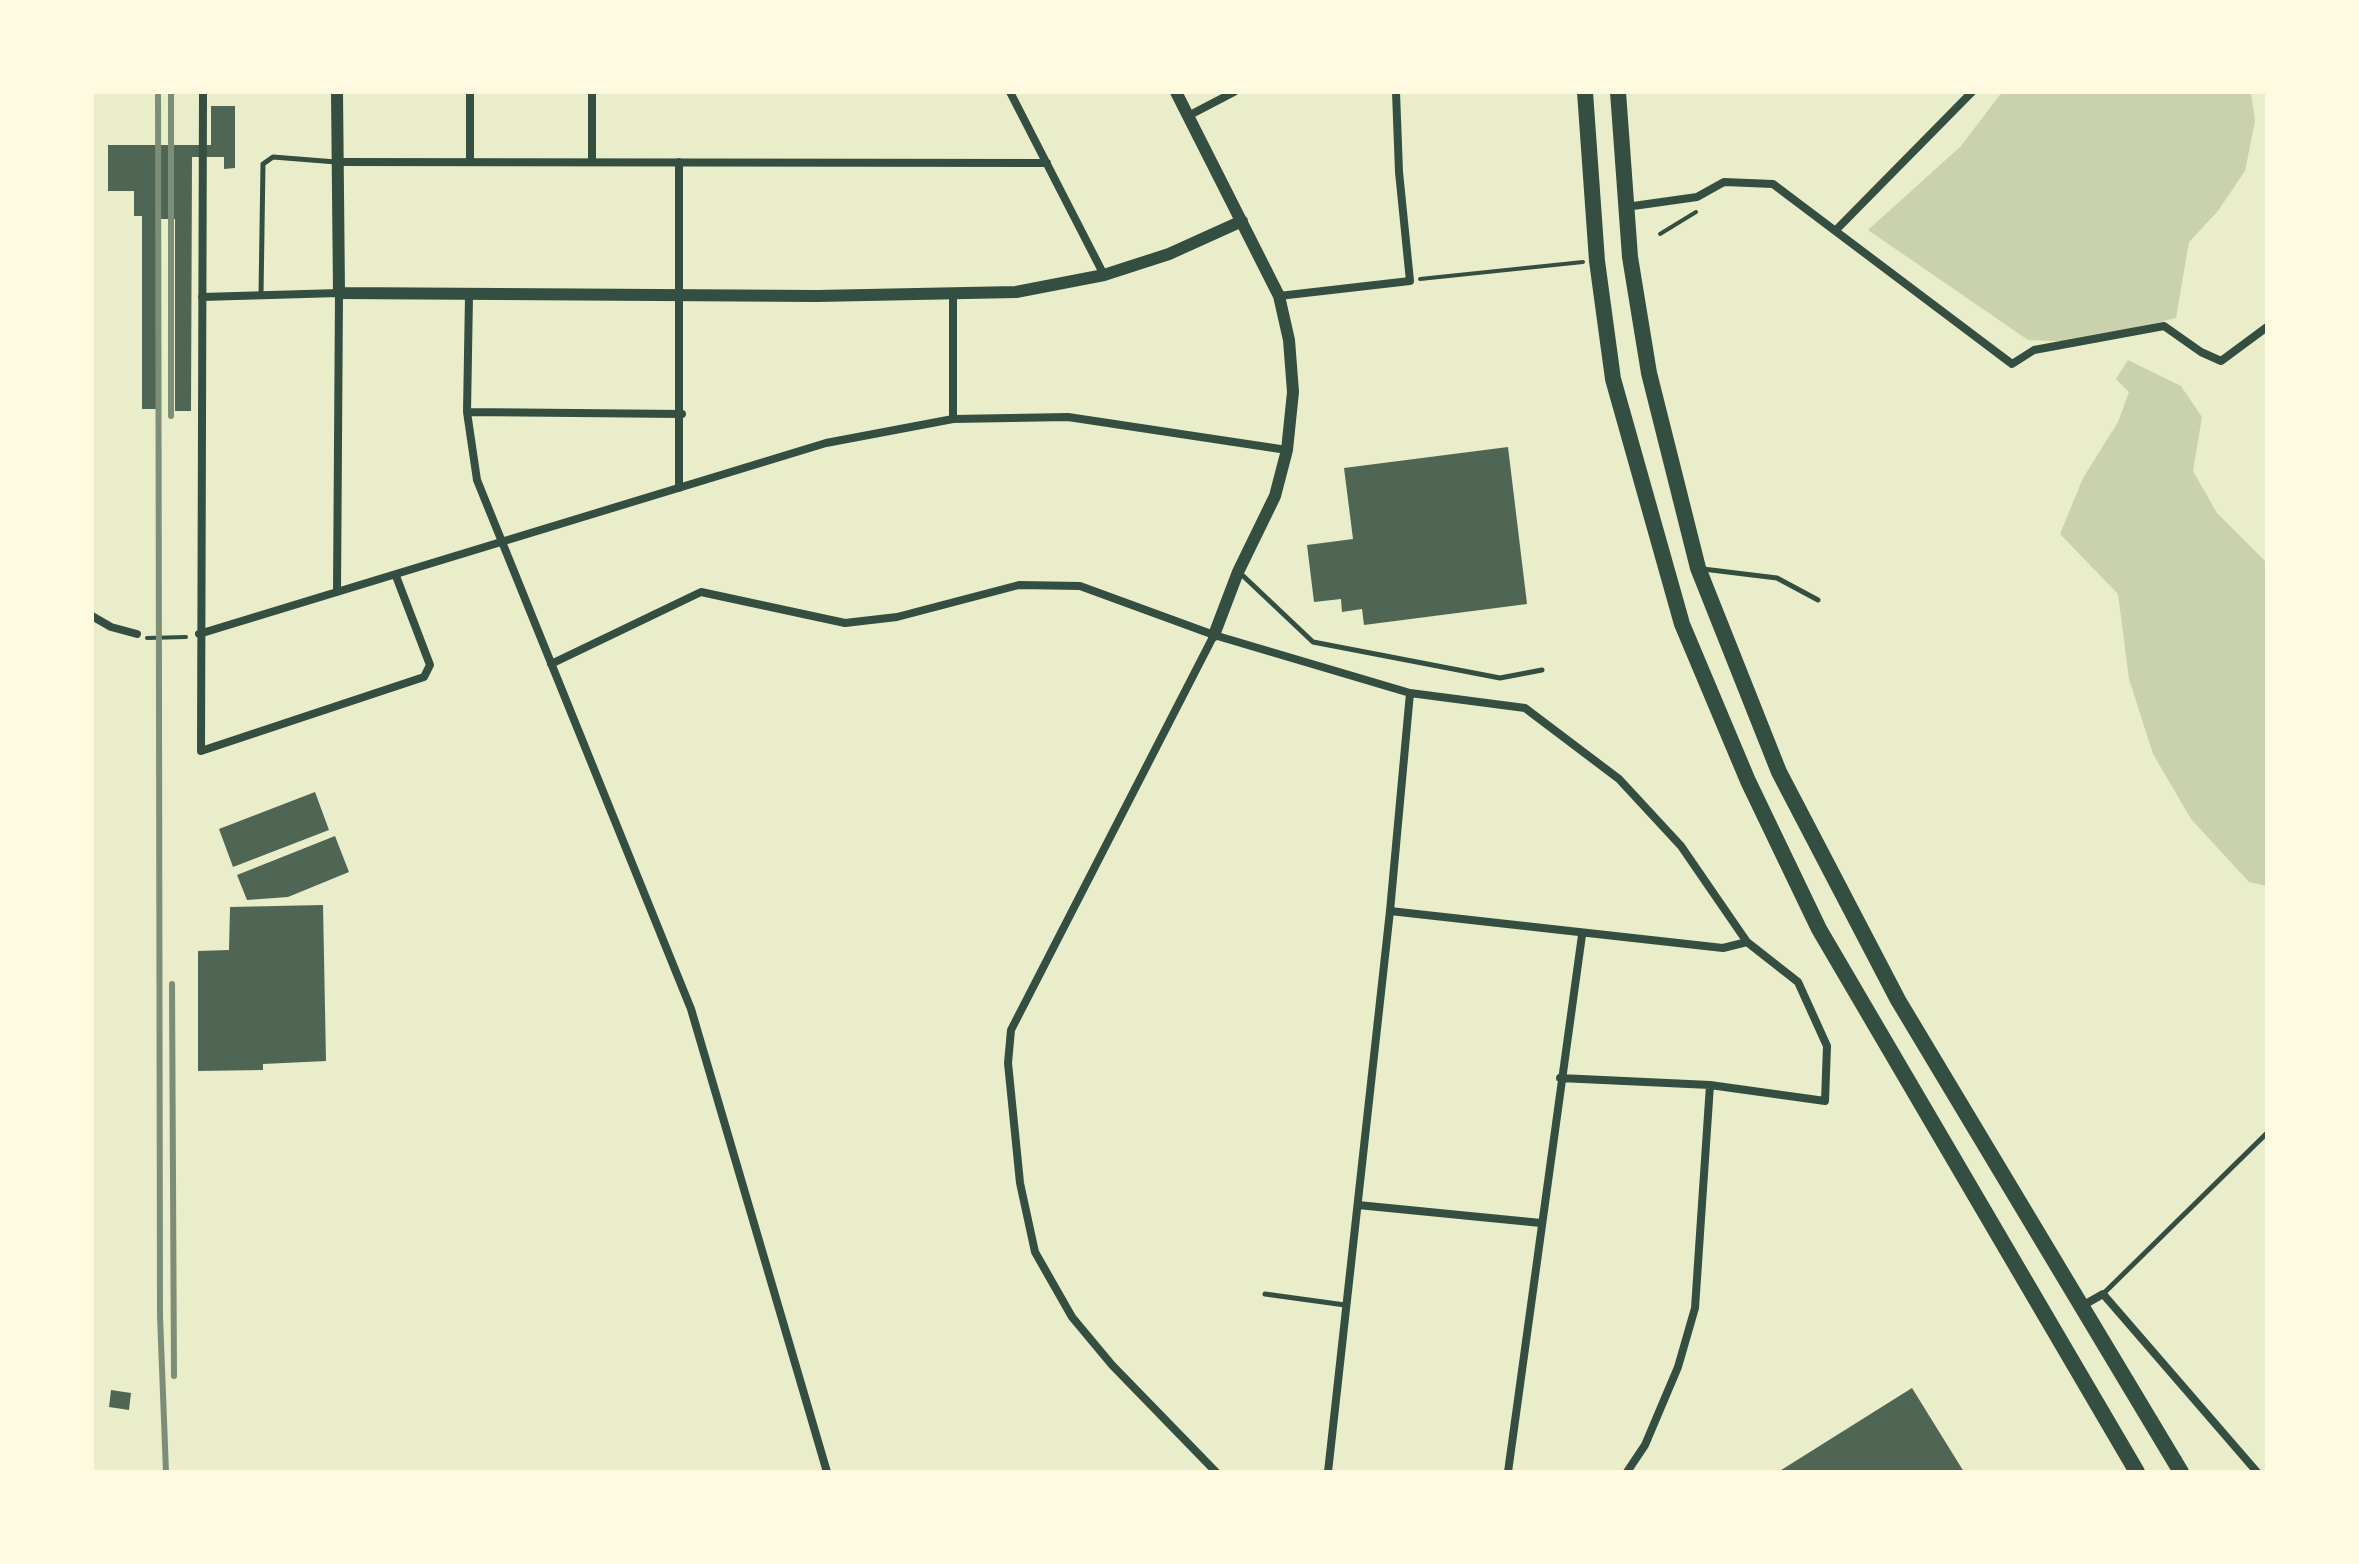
<!DOCTYPE html>
<html>
<head>
<meta charset="utf-8">
<style>
	body { margin:0 }
	#map { position:relative; width:2359px; height:1564px; overflow:hidden; background:#e9edc9; font-family:Barlow,sans-serif }
	canvas { display:block }
	.frame { position:absolute; inset:0; border:94px solid #fefae0; pointer-events:none }
</style>
</head>
<body>
<div id="map">
<canvas width="2359" height="1564"></canvas>
<div class="frame"></div>
</div>
<script>
const ctx = document.querySelector('canvas').getContext('2d');
ctx.lineJoin = 'round';
function paint(path, color) {
  ctx.fillStyle = color;
  ctx.fill(path, 'evenodd');
}
function toPath(rows) {
  const path = new Path2D();
  for (const r of rows) {
    path.moveTo(r[0], r[1]);
    for (let i = 2; i < r.length; i += 2) path.lineTo(r[i], r[i + 1]);
  }
  return path;
}
function strokePath(path, color, width, dash) {
  ctx.strokeStyle = color;
  ctx.lineWidth = width;
  ctx.lineCap = dash ? 'butt' : 'round';
  ctx.setLineDash(dash || []);
  ctx.stroke(path);
}
const green = toPath([
	[2002,92,2251,92,2255,121,2245,171,2217,212,2189,242,2176,318,2077,342,2028,340,1868,230,1961,146],
	[2128,360,2181,386,2202,417,2193,471,2217,513,2267,563,2267,886,2249,882,2191,819,2153,754,2129,679,2118,594,2060,534,2083,478,2118,422,2129,392,2116,379]
]);
const building = toPath([
	[211,106,235,106,235,168,224,169,224,157,192,157,191,411,175,411,175,219,156,219,156,409,142,409,142,216,134,216,134,191,108,191,108,145,211,145],
	[1508,447,1527,604,1364,625,1362,609,1342,612,1341,599,1314,602,1307,545,1353,539,1344,468],
	[315,792,329,830,233,867,219,829],
	[335,836,349,872,288,897,247,900,237,875],
	[323,905,326,1061,263,1064,263,1070,198,1071,198,951,229,950,230,907],
	[1912,1388,1964,1472,1778,1472],
	[111,1390,131,1393,129,1410,109,1407]
]);
const path = toPath([
	[1660,234,1696,212],
	[1420,279,1583,262],
	[147,638,186,637]
]);
const service = toPath([
	[261,295,263,164,273,157,336,162],
	[1703,569,1777,578,1818,600],
	[1239,572,1313,642,1500,678,1542,670],
	[1265,1294,1345,1305],
	[2103,1294,2267,1133]
]);
const minor = toPath([
	[203,92,201,751,424,677,430,665,396,576],
	[592,92,592,162],
	[1010,92,1104,275],
	[1188,116,1234,92],
	[470,161,470,92],
	[336,162,1047,163],
	[679,162,679,488],
	[1626,207,1697,197,1724,182,1773,184,2012,364,2034,350,2164,326,2201,352,2221,361,2267,327],
	[1837,229,1972,92],
	[953,295,953,419],
	[469,296,467,412,477,480,691,1009,827,1472],
	[1279,296,1410,281,1399,172,1396,92],
	[202,297,339,293,337,592],
	[467,412,682,414],
	[92,616,111,627,137,634],
	[199,634,826,443,953,419,1068,417,1287,450],
	[1214,635,1011,1030,1008,1063,1020,1183,1035,1252,1072,1317,1112,1365,1216,1472],
	[551,664,701,592,845,623,897,617,1019,585,1080,586,1214,635,1410,693,1525,708,1619,779,1681,846,1747,942,1723,948,1390,911],
	[1560,1078,1710,1085,1695,1308,1678,1367,1645,1445,1627,1472],
	[1710,1085,1825,1101,1827,1046,1798,982,1747,942],
	[1358,1205,1541,1223],
	[2082,1306,2103,1294,2257,1472],
	[1328,1472,1390,911,1410,693],
	[1508,1472,1582,935]
]);
const tertiary = toPath([
	[337,92,339,293,817,296,1016,292,1104,275,1169,254,1242,221],
	[1176,92,1279,296,1289,340,1293,392,1287,450,1275,496,1238,572,1214,635]
]);
const trunk = toPath([
	[1585,92,1597,261,1613,379,1682,624,1748,781,1819,929,2137,1472],
	[1618,92,1630,257,1649,373,1698,568,1779,772,1898,1000,2181,1472]
]);
const rail = toPath([
	[158,92,160,1316,166,1472],
	[171,92,171,416],
	[172,984,174,1376]
]);
paint(green, '#cad2ad');
paint(building, '#4f6655');
strokePath(path, '#344e41', 4);
strokePath(service, '#344e41', 5);
strokePath(minor, '#344e41', 8);
strokePath(tertiary, '#344e41', 12);
strokePath(trunk, '#344e41', 16);
strokePath(rail, '#7c8e77', 6);
</script>
</body>
</html>
